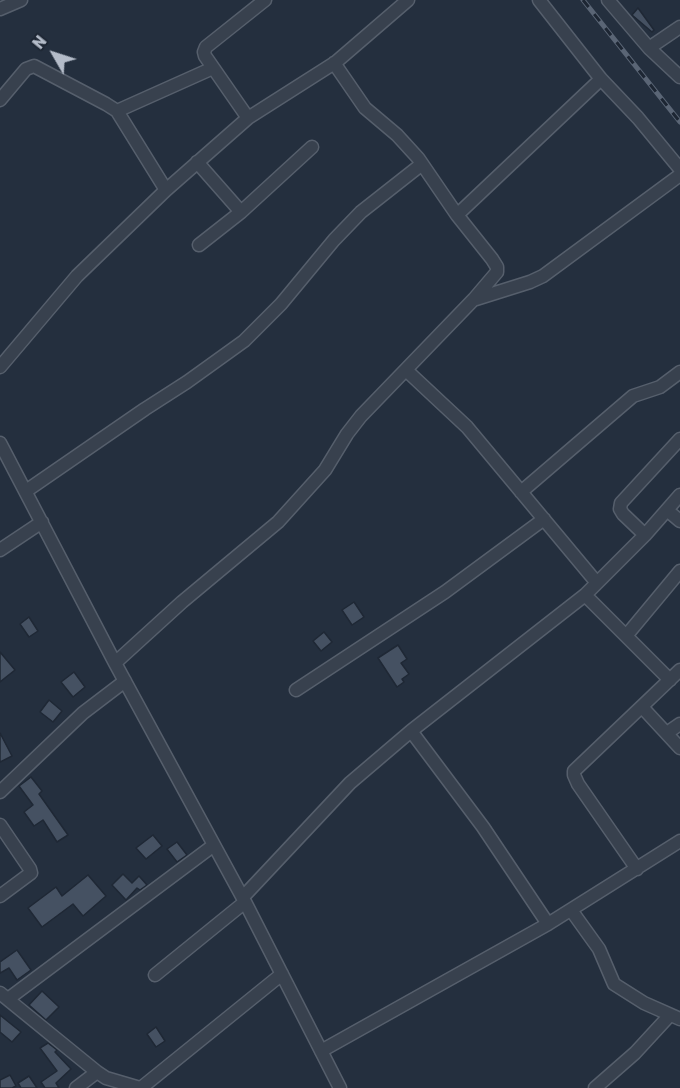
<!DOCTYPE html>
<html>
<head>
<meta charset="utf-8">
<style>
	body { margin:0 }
	#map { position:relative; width:680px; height:1088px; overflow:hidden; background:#242f3e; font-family:Rubik,sans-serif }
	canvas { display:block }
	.north { position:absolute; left:24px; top:24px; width:60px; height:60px; -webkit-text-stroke:4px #1d2633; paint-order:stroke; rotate:309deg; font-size:16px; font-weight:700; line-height:24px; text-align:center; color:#b4bcc9 }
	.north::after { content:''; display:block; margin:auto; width:21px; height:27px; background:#b4bcc9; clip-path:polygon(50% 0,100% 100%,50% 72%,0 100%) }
</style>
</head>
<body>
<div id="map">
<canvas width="680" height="1088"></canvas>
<div class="north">N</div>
</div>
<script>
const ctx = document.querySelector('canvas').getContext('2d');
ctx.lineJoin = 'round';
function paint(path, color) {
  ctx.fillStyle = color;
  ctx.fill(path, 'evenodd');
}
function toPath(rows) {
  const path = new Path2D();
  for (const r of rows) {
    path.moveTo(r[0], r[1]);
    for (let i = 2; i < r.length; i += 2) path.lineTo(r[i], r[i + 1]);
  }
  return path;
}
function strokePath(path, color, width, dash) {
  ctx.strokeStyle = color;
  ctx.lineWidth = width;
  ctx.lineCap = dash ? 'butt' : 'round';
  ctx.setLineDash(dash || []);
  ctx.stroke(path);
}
const building = toPath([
	[638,8,654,30,652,32,632,15,638,8],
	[354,602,364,617,352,625,342,610,354,602],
	[29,617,38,631,29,637,20,624,29,617],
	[324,632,332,642,321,651,313,641,324,632],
	[398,645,407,659,401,663,409,674,402,679,404,682,397,687,378,658,398,645],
	[0,652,15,670,0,682,0,652],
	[74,672,85,687,73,697,61,682,74,672],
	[49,700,62,711,53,722,40,712,49,700],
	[0,733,12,756,0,762,0,733],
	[31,777,42,791,39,794,68,835,57,842,43,820,34,826,24,812,33,805,19,786,31,777],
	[153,835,162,846,146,859,136,848,153,835],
	[177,842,187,855,177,862,167,849,177,842],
	[123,874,132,883,139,876,147,885,140,890,137,888,126,900,112,885,123,874],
	[88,875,106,896,83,916,73,904,42,927,28,908,56,887,62,896,88,875],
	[17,950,31,970,17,980,9,968,0,973,0,962,17,950],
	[42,991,59,1007,46,1020,29,1005,42,991],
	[0,1015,21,1032,12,1042,0,1032,0,1015],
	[156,1027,165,1041,156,1047,147,1034,156,1027],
	[48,1043,57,1050,55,1052,71,1069,56,1083,59,1088,45,1088,41,1082,57,1071,40,1048,48,1043],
	[10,1075,16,1086,12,1088,0,1088,0,1080,10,1075],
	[29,1076,37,1088,21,1088,18,1083,29,1076]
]);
const minor = toPath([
	[539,0,601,79,638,118,680,169],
	[608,0,649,48,680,77],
	[0,9,21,0],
	[649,48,680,27],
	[0,100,26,69,34,66,106,104,117,111,166,190],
	[117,111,213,68],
	[248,118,205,56,204,52,206,47,265,0],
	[197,162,241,212],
	[457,215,601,79],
	[199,245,241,212,312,147],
	[476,299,530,282,543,276,680,175],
	[0,367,77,276,166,190,248,118,336,62,408,0],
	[406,370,467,427,597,583],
	[0,443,115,663,245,902,340,1088],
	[26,491,145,409,187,382,244,341,281,304,334,240,361,212,422,164],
	[521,492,633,396,660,387,680,372],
	[667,510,680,521],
	[645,535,623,514,620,509,621,503,680,439],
	[0,550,42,522],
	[585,595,670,680],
	[626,636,680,571],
	[115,663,182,602,278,522,325,470,347,434,361,416,474,299,497,272,497,267,492,259,457,215,418,158,397,135,365,108,334,63],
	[296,690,445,592,544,519],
	[642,707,680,748],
	[411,731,483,827,548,924],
	[667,733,680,724],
	[0,792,83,713,125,681],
	[0,825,30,869,31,873,0,896],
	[637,869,578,784,574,775,574,771,680,670],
	[243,897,350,783,411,731,585,595,645,535,680,495],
	[571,910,599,949,614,984,644,1003,680,1019],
	[155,975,245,902],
	[0,993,97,1072,106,1078,140,1088],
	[8,999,214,845],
	[321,1051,548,924,680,841],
	[76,1088,97,1072],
	[141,1088,282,974],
	[595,1088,635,1053,670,1015]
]);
const rail = toPath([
	[583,0,680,122]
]);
paint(building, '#455162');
strokePath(building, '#1f2835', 1.5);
strokePath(minor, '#565f6c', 15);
strokePath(minor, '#38414e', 12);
strokePath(rail, '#5a6575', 5);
strokePath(rail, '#1d2633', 3, [9]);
</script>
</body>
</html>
